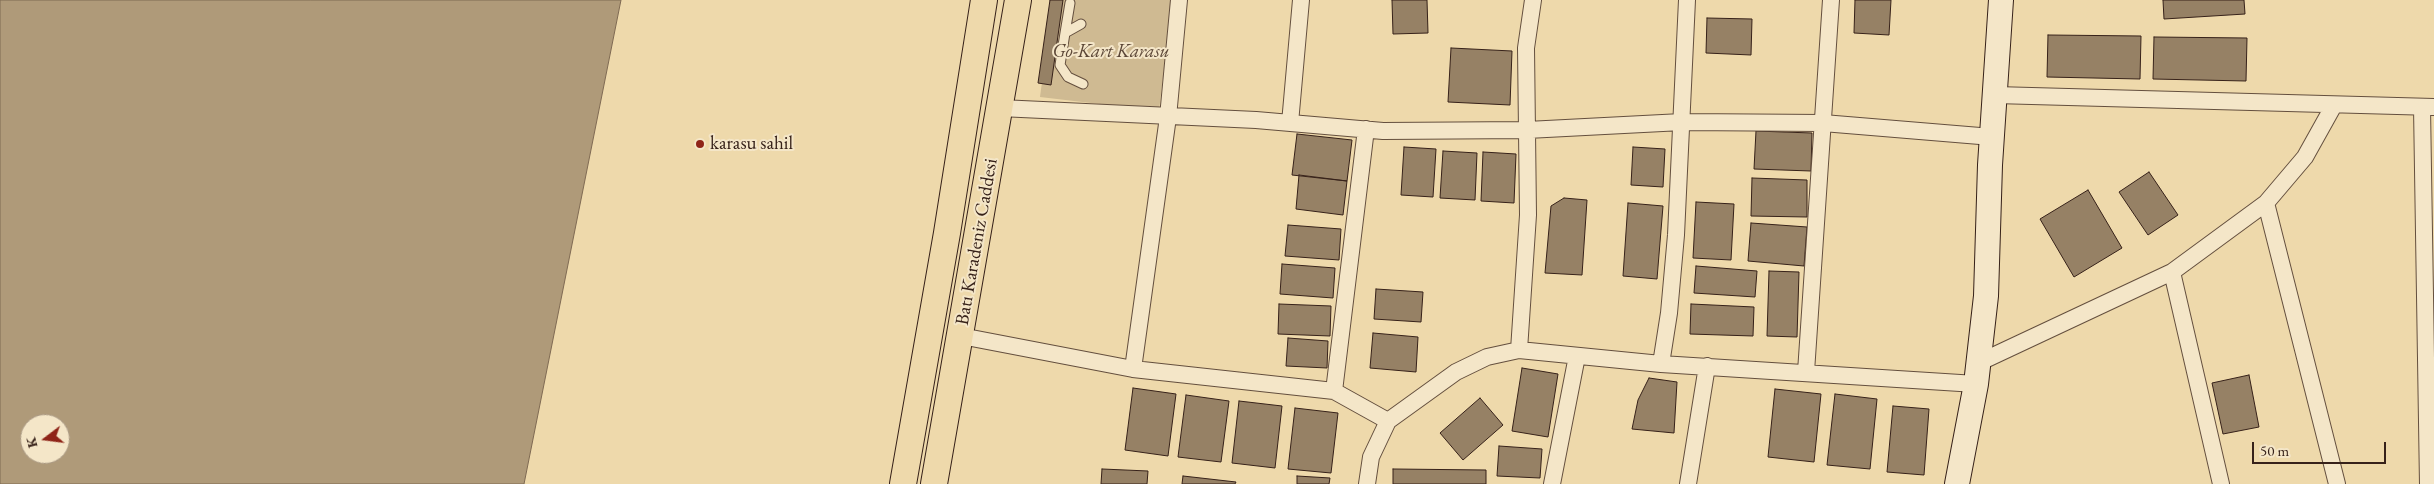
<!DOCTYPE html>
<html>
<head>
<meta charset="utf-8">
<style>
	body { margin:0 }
	#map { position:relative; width:2434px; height:484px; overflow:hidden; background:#eed9ab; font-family:"EB Garamond",serif }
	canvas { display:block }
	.north { position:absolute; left:20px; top:414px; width:50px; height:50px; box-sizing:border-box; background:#f4e6c8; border:1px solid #a89782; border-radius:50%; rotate:255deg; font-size:14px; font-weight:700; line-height:20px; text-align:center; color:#362119 }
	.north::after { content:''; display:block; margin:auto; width:18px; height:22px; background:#8f2418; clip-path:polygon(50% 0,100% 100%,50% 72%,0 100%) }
	.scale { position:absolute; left:2252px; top:442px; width:134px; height:22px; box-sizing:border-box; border:2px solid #362119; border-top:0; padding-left:6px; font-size:15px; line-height:18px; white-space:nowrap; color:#362119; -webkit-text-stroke:4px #f4e6c8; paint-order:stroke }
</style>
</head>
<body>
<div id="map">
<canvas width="2434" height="484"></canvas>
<div class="north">K</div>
<div class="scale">50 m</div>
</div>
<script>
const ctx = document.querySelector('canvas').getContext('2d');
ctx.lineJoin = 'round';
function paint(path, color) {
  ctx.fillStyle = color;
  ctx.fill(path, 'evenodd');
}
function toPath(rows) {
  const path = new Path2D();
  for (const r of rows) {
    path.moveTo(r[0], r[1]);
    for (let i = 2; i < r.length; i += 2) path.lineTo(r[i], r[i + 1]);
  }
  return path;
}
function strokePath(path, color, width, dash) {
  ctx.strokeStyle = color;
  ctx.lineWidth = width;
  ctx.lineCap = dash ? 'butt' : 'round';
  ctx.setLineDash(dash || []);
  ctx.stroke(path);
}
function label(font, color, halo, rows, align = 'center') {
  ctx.font = font + ' "EB Garamond",serif';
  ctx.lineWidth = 4;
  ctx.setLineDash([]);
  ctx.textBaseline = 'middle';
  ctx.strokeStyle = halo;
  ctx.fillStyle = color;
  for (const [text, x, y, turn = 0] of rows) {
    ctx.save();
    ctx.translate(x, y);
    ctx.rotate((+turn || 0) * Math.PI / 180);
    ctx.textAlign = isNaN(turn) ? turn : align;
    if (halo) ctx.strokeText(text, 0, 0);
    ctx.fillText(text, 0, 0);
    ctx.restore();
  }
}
const green = toPath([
	[1053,0,1172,0,1159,111,1040,97]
]);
const water = toPath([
	[0,0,621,0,524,484,0,484,0,0],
	[30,424,60,424,60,454,30,454,30,424]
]);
const building = toPath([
	[1050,0,1063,0,1051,85,1038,83,1050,0],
	[1392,0,1427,0,1428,33,1393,34,1392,0],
	[1855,0,1891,0,1889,35,1854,33,1855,0],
	[2163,0,2244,0,2245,14,2164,19,2163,0],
	[1707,18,1752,19,1751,55,1706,53,1707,18],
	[2048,35,2141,36,2140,79,2047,77,2048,35],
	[2154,37,2247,38,2246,81,2153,79,2154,37],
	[1451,48,1512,51,1510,105,1448,102,1451,48],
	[1756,131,1812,133,1811,171,1754,169,1756,131],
	[1297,134,1352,140,1347,181,1292,175,1297,134],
	[1404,147,1436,149,1433,197,1401,195,1404,147],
	[1633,147,1665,149,1663,187,1631,185,1633,147],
	[1443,151,1477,153,1475,200,1440,198,1443,151],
	[1483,152,1516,154,1514,203,1481,201,1483,152],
	[2149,172,2178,215,2148,235,2119,192,2149,172],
	[1299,175,1347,181,1343,215,1296,209,1299,175],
	[1752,178,1807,180,1807,217,1751,216,1752,178],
	[2088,190,2122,248,2074,277,2040,219,2088,190],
	[1564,198,1587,200,1582,275,1545,273,1551,206,1564,198],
	[1696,202,1734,204,1731,260,1693,258,1696,202],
	[1628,203,1663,206,1657,279,1623,276,1628,203],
	[1751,223,1807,227,1804,266,1748,261,1751,223],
	[1288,225,1341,229,1339,260,1285,256,1288,225],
	[1282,264,1335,268,1333,298,1280,294,1282,264],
	[1696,266,1757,271,1755,297,1694,293,1696,266],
	[1769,271,1799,272,1797,337,1767,336,1769,271],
	[1376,289,1423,292,1421,322,1374,319,1376,289],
	[1279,304,1331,306,1330,336,1278,334,1279,304],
	[1691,304,1754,307,1753,336,1690,334,1691,304],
	[1373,333,1418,337,1416,372,1370,368,1373,333],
	[1288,338,1328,341,1327,368,1286,366,1288,338],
	[1522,368,1558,374,1548,437,1512,431,1522,368],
	[2249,375,2259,427,2223,434,2212,383,2249,375],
	[1649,378,1677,382,1674,433,1632,429,1638,400,1649,378],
	[1133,388,1176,394,1168,456,1125,450,1133,388],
	[1775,389,1821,394,1814,462,1768,457,1775,389],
	[1835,394,1877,399,1870,469,1827,465,1835,394],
	[1186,395,1229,401,1221,462,1178,457,1186,395],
	[1480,398,1503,425,1463,460,1440,433,1480,398],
	[1239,401,1282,406,1275,468,1232,463,1239,401],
	[1893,406,1929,409,1924,475,1887,472,1893,406],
	[1295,408,1338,413,1331,473,1288,469,1295,408],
	[1499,446,1542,449,1540,478,1497,476,1499,446],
	[1102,469,1148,471,1147,484,1101,484,1102,469],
	[1393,469,1486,470,1486,484,1393,484,1393,469],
	[1183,476,1236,482,1235,484,1182,484,1183,476],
	[1297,476,1330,478,1329,484,1297,484,1297,476]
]);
const lane = toPath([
	[1081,24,1065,33,1060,65,1068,77,1083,84],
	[1065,33,1070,3]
]);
const street = toPath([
	[1995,95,2434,107],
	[2422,107,2428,484],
	[1000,108,1256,120,1383,131,1527,130,1682,122,1823,123,1992,137],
	[1290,123,1301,0],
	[2266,203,2337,484],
	[961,336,1133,369,1334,391,1388,421],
	[1519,350,1528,215,1526,48,1533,0],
	[1978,363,2172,272],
	[1661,364,1669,313,1676,235,1687,0],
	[1133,369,1168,117,1179,0],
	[1806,372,1831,0],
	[1334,391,1366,129],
	[1367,484,1371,457,1388,421,1456,372,1487,357,1519,350,1661,364,1976,384],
	[1552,484,1577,356],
	[1688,484,1707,366],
	[2221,484,2172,272,2266,203,2305,157,2334,105]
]);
const secondary = toPath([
	[1957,484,1976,384,1986,296,1990,165,2001,0]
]);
const primary = toPath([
	[903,484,947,233,984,0],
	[934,484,1018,0]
]);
const markers = [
	[700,144,5,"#8f2418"]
];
const parkNames = [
	["Go-Kart Karasu",1111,52]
];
const poiNames = [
	["karasu sahil",710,144]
];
const streetNames = [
	["Batı Karadeniz Caddesi",977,242,-80]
];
paint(green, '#cfba92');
paint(water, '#af9a79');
strokePath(water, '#7f6a53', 1);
paint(building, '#968165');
strokePath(building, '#362119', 1);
strokePath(lane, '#644f3e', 11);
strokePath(street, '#644f3e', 18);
strokePath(secondary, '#362119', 26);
strokePath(primary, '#362119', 28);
strokePath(lane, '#f4e6c8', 9);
strokePath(street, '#f4e6c8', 16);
strokePath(secondary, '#f4e6c8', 24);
strokePath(primary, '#eed9ab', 26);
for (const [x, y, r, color] of markers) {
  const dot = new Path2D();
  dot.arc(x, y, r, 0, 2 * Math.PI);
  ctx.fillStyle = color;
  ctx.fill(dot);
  strokePath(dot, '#f4e6c8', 2);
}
label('italic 19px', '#5c4737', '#f4e6c8', parkNames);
label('19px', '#362119', '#f4e6c8', poiNames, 'left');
label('19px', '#362119', '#f4e6c8', streetNames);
</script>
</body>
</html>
